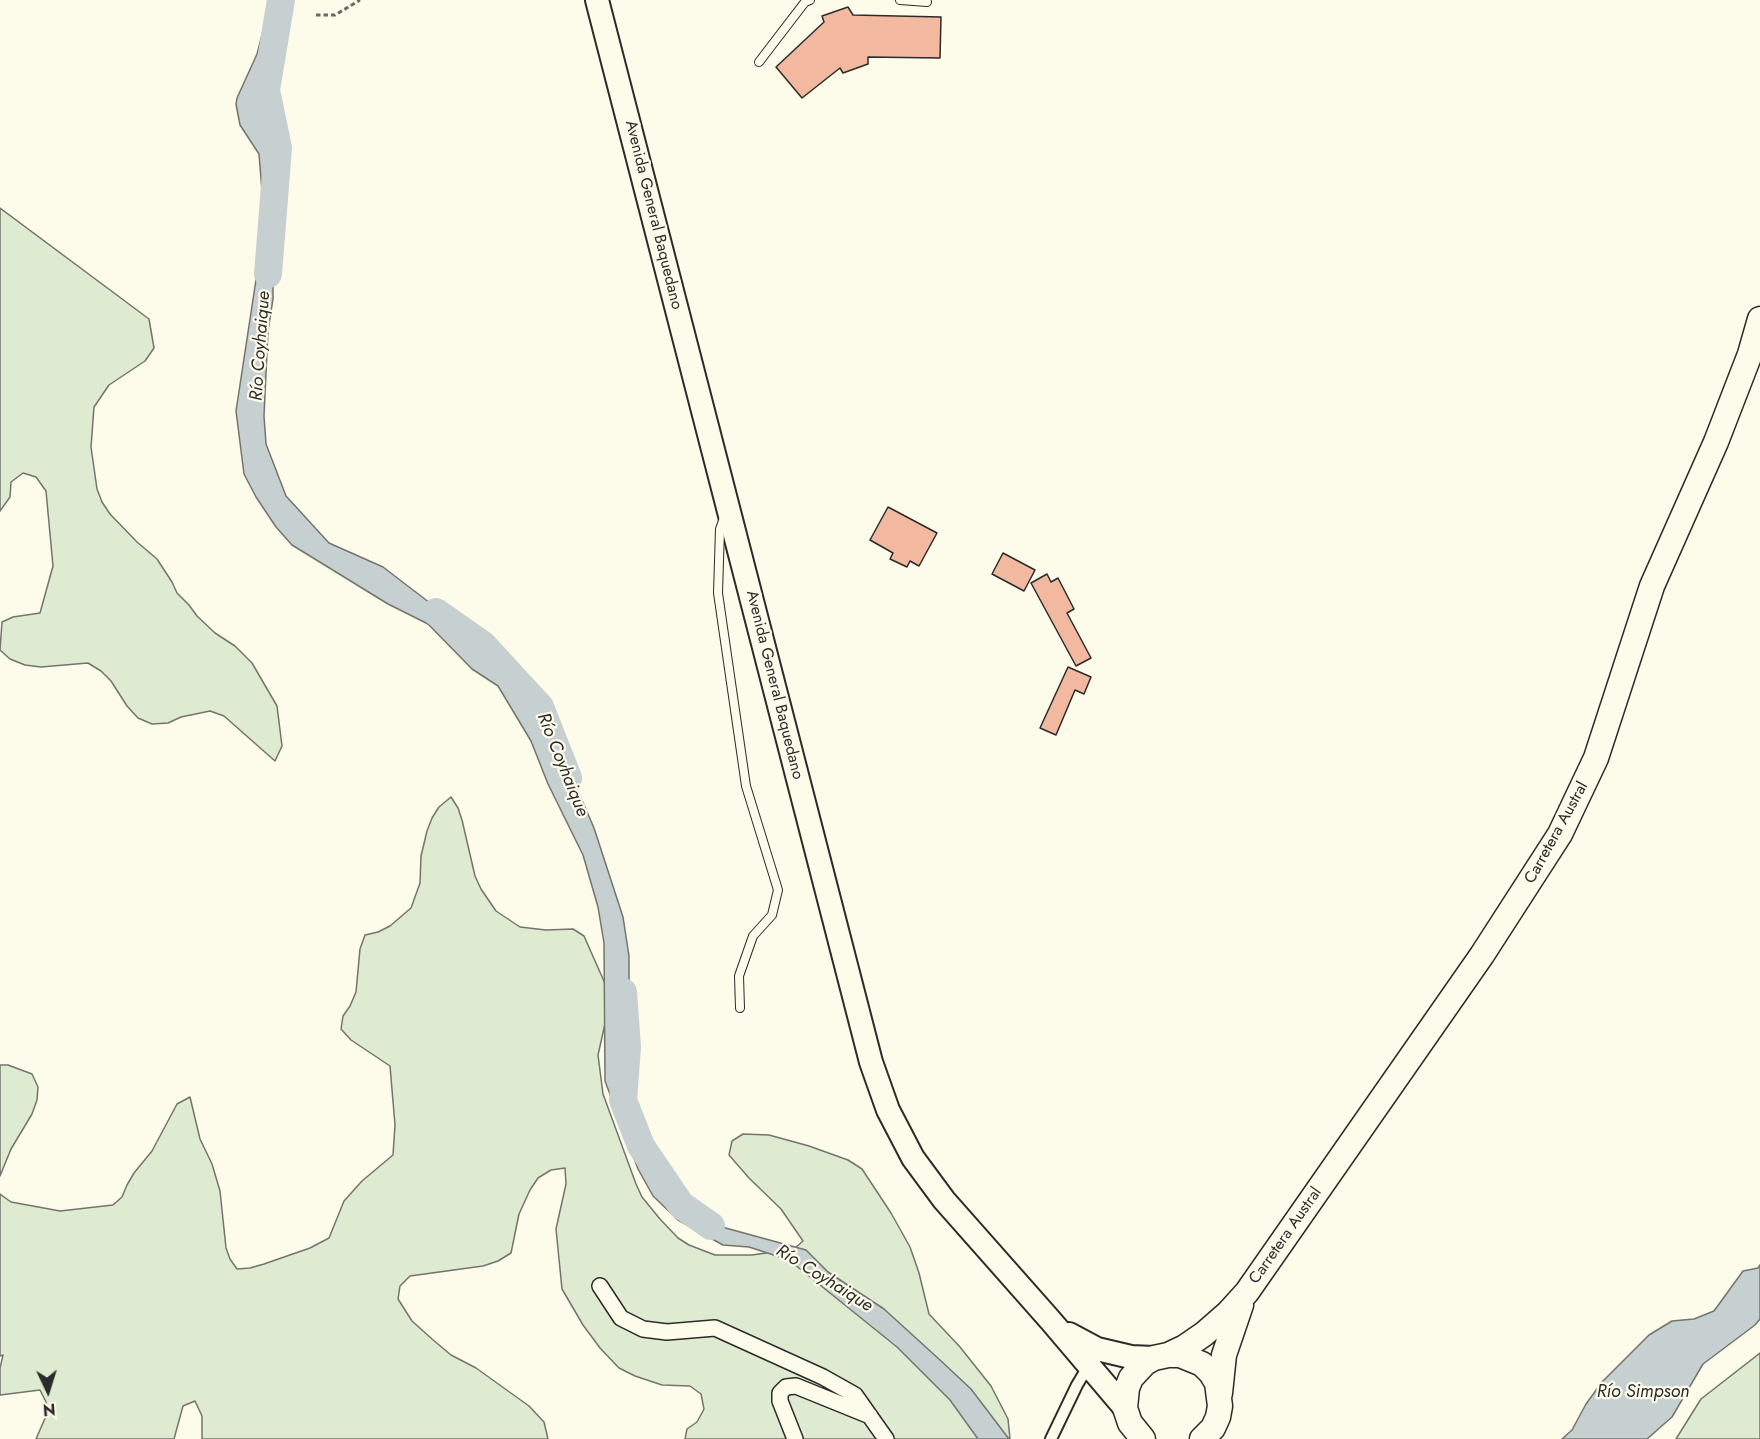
<!DOCTYPE html>
<html>
<head>
<meta charset="utf-8">
<style>
	body { margin:0 }
	#map { position:relative; width:1760px; height:1439px; overflow:hidden; background:#fdfbea; font-family:Jost,sans-serif }
	canvas { display:block }
	.north { position:absolute; left:18px; top:1361px; width:60px; height:60px; -webkit-text-stroke:4px #fdfbea; paint-order:stroke; rotate:176deg; font-size:16px; font-weight:700; line-height:24px; text-align:center; color:#2b2b2b }
	.north::after { content:''; display:block; margin:auto; width:21px; height:27px; background:#2b2b2b; clip-path:polygon(50% 0,100% 100%,50% 72%,0 100%) }
</style>
</head>
<body>
<div id="map">
<canvas width="1760" height="1439"></canvas>
<div class="north">N</div>
</div>
<script>
const ctx = document.querySelector('canvas').getContext('2d');
ctx.lineJoin = 'round';
function paint(path, color) {
  ctx.fillStyle = color;
  ctx.fill(path, 'evenodd');
}
function toPath(rows) {
  const path = new Path2D();
  for (const r of rows) {
    path.moveTo(r[0], r[1]);
    for (let i = 2; i < r.length; i += 2) path.lineTo(r[i], r[i + 1]);
  }
  return path;
}
function strokePath(path, color, width, dash) {
  ctx.strokeStyle = color;
  ctx.lineWidth = width;
  ctx.lineCap = dash ? 'butt' : 'round';
  ctx.setLineDash(dash || []);
  ctx.stroke(path);
}
function label(font, color, halo, rows, align = 'center') {
  ctx.font = font + ' Jost,sans-serif';
  ctx.lineWidth = 4.5;
  ctx.setLineDash([]);
  ctx.textBaseline = 'middle';
  ctx.strokeStyle = halo;
  ctx.fillStyle = color;
  for (const [text, x, y, turn = 0] of rows) {
    ctx.save();
    ctx.translate(x, y);
    ctx.rotate((+turn || 0) * Math.PI / 180);
    ctx.textAlign = isNaN(turn) ? turn : align;
    if (halo) ctx.strokeText(text, 0, 0);
    ctx.fillText(text, 0, 0);
    ctx.restore();
  }
}
const green = toPath([
	[0,208,149,319,154,348,145,361,109,385,94,407,91,447,97,489,102,502,110,514,137,542,157,559,172,582,177,593,189,605,197,616,215,633,235,646,252,663,277,706,282,746,275,761,224,716,210,711,181,717,168,723,152,724,138,718,127,706,111,681,101,671,88,663,41,667,25,665,10,659,0,650,2,622,13,617,40,613,53,566,46,491,36,477,23,473,11,482,10,497,0,511,0,208],
	[451,797,458,808,462,820,475,876,481,889,496,911,520,927,546,930,573,929,584,936,611,997,598,1055,603,1094,636,1184,642,1197,660,1219,678,1238,689,1245,715,1255,752,1255,794,1249,803,1241,781,1209,749,1178,729,1155,732,1141,743,1134,769,1135,809,1146,848,1160,862,1169,891,1213,910,1247,919,1273,929,1314,960,1347,991,1386,1008,1419,1010,1439,685,1439,687,1429,697,1422,704,1409,701,1394,690,1386,662,1385,635,1376,619,1368,600,1348,583,1325,562,1289,556,1229,566,1184,565,1168,551,1170,538,1178,530,1190,519,1214,511,1253,498,1261,483,1266,410,1276,400,1286,398,1299,412,1321,432,1339,451,1355,476,1368,529,1406,544,1422,548,1439,202,1439,202,1416,195,1401,183,1406,174,1439,36,1439,46,1416,46,1402,40,1390,0,1395,0,1368,3,1355,0,1356,0,1194,11,1202,60,1211,113,1205,122,1197,127,1185,134,1173,152,1151,177,1104,190,1097,200,1139,212,1164,220,1191,226,1248,230,1259,237,1269,250,1268,264,1264,310,1248,329,1238,344,1201,362,1181,393,1155,395,1125,390,1066,351,1040,341,1029,343,1016,350,1006,356,992,360,949,365,935,378,932,390,926,411,908,420,883,421,856,427,831,432,818,439,807,451,797],
	[0,1065,8,1065,32,1074,38,1087,37,1100,32,1114,11,1149,0,1176,0,1065],
	[1760,1353,1760,1439,1676,1439,1701,1399,1760,1353]
]);
const water = toPath([
	[271,0,288,0,269,57,267,71,275,92,278,132,273,148,271,167,270,218,273,264,273,299,268,331,264,416,266,444,286,496,329,543,383,567,447,616,509,670,540,716,569,770,594,828,623,917,629,956,629,985,624,1058,630,1101,645,1161,669,1197,722,1227,806,1250,828,1272,884,1309,940,1360,971,1389,1009,1439,978,1439,950,1400,897,1347,789,1260,749,1247,723,1245,678,1220,653,1196,638,1169,605,1081,604,943,598,907,583,855,548,784,531,741,498,686,472,669,428,624,388,604,292,545,276,527,256,497,244,474,236,411,261,247,262,191,259,154,240,125,236,104,237,98,257,54,271,0],
	[1760,1265,1760,1319,1755,1325,1703,1364,1672,1417,1647,1439,1562,1439,1572,1430,1586,1404,1602,1382,1649,1335,1672,1321,1694,1319,1714,1311,1743,1271,1758,1268,1760,1265]
]);
const river = toPath([
	[268,274,278,148,266,90,281,0],
	[436,612,483,645,540,707,568,778],
	[623,992,627,1047,623,1100,641,1146,681,1205,711,1226]
]);
const building = toPath([
	[848,7,853,15,941,17,940,58,868,57,868,64,843,73,840,68,802,98,776,67,824,22,822,16,848,7],
	[888,507,937,533,919,566,910,561,907,567,890,559,893,553,870,540,888,507],
	[1003,553,1035,570,1024,591,992,574,1003,553],
	[1047,574,1051,582,1058,578,1074,609,1067,613,1091,658,1076,666,1031,583,1047,574],
	[1068,667,1091,677,1084,694,1075,690,1056,735,1040,728,1068,667]
]);
const path = toPath([
	[316,15,335,15,360,0]
]);
const service = toPath([
	[900,0,927,2],
	[759,62,805,2,810,0],
	[724,518,720,529,718,593,746,786,778,890,772,915,753,936,739,976,740,1008]
]);
const pedestrian = toPath([
	[1051,1439,1077,1385,1089,1365]
]);
const minor = toPath([
	[600,1286,621,1318,643,1329,667,1332,715,1328,823,1377,855,1395,886,1439],
	[795,1439,780,1401,780,1393,786,1387,796,1386,870,1416]
]);
const primary = toPath([
	[597,0,871,1062,888,1110,913,1158,944,1200,1051,1321,1125,1408],
	[1069,1334,1097,1349,1131,1357,1154,1358]
]);
const trunk = toPath([
	[1168,1355,1185,1347,1204,1334,1228,1313,1247,1292,1482,955,1560,834,1596,758,1652,586,1716,442,1750,354,1760,319],
	[1220,1393,1224,1355,1241,1305],
	[1143,1439,1130,1423,1125,1408,1127,1388,1131,1378,1145,1363,1154,1358,1168,1355,1180,1355,1202,1364,1211,1373,1217,1383,1220,1406,1218,1417,1213,1428,1202,1439]
]);
const streetNames = [
	["Avenida General Baquedano",653,215,76],
	["Avenida General Baquedano",774,685,76],
	["Carretera Austral",1557,833,-61],
	["Carretera Austral",1286,1236,-55]
];
const waterNames = [
	["Río Coyhaique",261,346,-86],
	["Río Coyhaique",562,765,68],
	["Río Coyhaique",824,1279,32],
	["Río Simpson",1643,1393]
];
paint(green, '#deebd1');
strokePath(green, '#74746e', 1.5);
paint(water, '#c7d0d0');
strokePath(water, '#74746e', 1.5);
strokePath(river, '#c7d0d0', 28);
paint(building, '#f2b8a0');
strokePath(building, '#2b2b2b', 1.5);
strokePath(service, '#2b2b2b', 10);
strokePath(pedestrian, '#2b2b2b', 14);
strokePath(minor, '#2b2b2b', 18);
strokePath(primary, '#2b2b2b', 26);
strokePath(trunk, '#2b2b2b', 27);
strokePath(path, '#6a6964', 3, [4.5, 3]);
strokePath(service, '#fdfbea', 8);
strokePath(pedestrian, '#fdfbea', 10);
strokePath(minor, '#fdfbea', 15);
strokePath(primary, '#fdfbea', 22);
strokePath(trunk, '#fdfbea', 24);
label('16px', '#2b2b2b', '#fdfbea', streetNames);
label('italic 18px', '#2b2b2b', '#fdfbea', waterNames);
</script>
</body>
</html>
